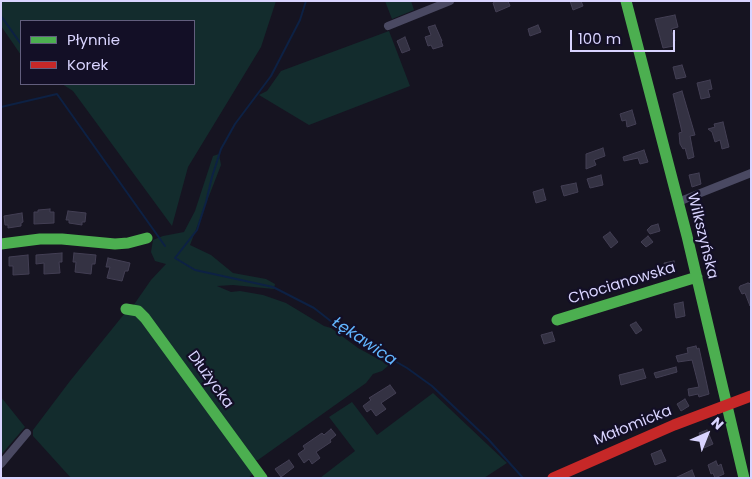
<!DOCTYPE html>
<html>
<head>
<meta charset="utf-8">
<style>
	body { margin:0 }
	#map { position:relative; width:752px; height:479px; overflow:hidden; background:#161421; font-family:Poppins,sans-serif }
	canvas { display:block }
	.frame { position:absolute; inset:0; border:2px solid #d9d4ff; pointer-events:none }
	.legend { position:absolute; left:20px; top:20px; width:175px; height:65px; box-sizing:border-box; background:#130f26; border:1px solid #625e7d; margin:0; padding:6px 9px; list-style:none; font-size:15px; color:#d9d4ff }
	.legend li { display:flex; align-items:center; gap:10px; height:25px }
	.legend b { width:25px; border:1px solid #625e7d }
	.north { position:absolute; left:682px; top:409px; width:50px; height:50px; -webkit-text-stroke:4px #130f26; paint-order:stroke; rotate:44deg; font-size:14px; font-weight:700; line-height:20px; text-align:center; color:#d9d4ff }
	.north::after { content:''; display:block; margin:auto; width:18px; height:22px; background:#d9d4ff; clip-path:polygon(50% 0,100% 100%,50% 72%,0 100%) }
	.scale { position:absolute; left:570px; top:30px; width:105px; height:22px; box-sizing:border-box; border:2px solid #d9d4ff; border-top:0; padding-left:6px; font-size:15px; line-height:18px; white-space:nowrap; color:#d9d4ff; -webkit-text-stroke:4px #130f26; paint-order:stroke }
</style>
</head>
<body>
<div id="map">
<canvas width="752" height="479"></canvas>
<div class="frame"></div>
<ul class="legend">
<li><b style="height:6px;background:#4caf50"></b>Płynnie</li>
<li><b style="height:6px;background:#c62828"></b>Korek</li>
</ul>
<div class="north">N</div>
<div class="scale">100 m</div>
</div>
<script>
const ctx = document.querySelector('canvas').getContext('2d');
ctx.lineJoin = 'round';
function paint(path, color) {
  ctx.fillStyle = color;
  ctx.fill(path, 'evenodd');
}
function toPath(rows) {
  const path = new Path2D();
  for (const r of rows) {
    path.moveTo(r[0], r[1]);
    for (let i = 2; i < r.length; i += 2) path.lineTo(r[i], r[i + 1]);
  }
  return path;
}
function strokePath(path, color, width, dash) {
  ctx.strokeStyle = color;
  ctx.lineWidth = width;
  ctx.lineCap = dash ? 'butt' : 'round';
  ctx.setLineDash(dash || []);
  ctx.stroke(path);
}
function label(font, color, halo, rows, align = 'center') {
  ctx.font = font + ' Poppins,sans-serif';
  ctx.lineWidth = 4.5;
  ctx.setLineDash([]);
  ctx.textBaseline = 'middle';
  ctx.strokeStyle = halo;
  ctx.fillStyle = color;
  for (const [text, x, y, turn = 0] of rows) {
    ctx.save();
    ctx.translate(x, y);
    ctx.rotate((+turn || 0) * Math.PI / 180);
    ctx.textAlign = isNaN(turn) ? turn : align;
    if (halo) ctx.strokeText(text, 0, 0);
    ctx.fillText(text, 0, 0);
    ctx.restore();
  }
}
const green = toPath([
	[1,1,276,1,261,47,188,167,172,226,73,91,62,84,194,84,194,21,21,21,21,55,1,26],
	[385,1,411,1,414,10,392,19],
	[389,31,410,86,309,125,259,95,267,91,281,71],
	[219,154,221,165,190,245,211,255,233,273,266,279,275,284,274,289,233,285,217,286,231,292,240,291,263,295,286,303,324,326,331,328,358,348,389,365,382,371,373,374,366,383,258,460,253,460,133,306,151,280,166,264,155,261,151,252,153,240,163,236,184,232,195,211,213,156],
	[136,312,254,473,248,478,71,478,33,436,33,430,70,381,125,313],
	[433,393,507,463,484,478,320,478,355,451,329,417,352,402,377,435],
	[1,397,25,427,1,455]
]);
const stream = toPath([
	[306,1,300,20,271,76,235,124,221,149,212,177,206,202,197,230,175,258,195,270,273,287,314,308,346,333,407,368,432,386,488,439,523,478],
	[1,16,21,44],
	[1,107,57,94,165,246]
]);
const building = toPath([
	[496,1,508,1,510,6,496,12,493,3,496,1],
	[570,1,581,1,583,6,573,10,570,1],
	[675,15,678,27,671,29,675,41,673,42,674,46,663,48,655,19,675,15],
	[435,25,442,41,441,41,443,46,433,49,431,45,428,46,425,37,431,35,428,27,435,25],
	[538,25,541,32,530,36,528,29,538,25],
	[405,37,410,50,402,53,397,41,405,37],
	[682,65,686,77,676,79,673,67,682,65],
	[710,80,712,89,708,90,710,97,701,99,697,83,710,80],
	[682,91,695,135,690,136,694,157,688,159,685,148,683,149,680,144,679,133,682,132,673,94,682,91],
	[632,110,636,124,627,127,626,120,622,121,620,114,632,110],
	[723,122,729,147,722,149,720,140,715,142,712,132,708,129,715,127,714,124,723,122],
	[603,148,605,156,594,160,596,165,586,169,586,154,603,148],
	[644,150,648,162,640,164,638,158,624,161,623,157,644,150],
	[699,173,701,184,692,187,689,175,699,173],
	[601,175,603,185,590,188,587,179,601,175],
	[576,183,578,192,564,196,561,186,576,183],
	[543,189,546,200,536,203,533,192,543,189],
	[50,209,50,212,54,212,54,223,34,224,34,212,38,212,38,210,50,209],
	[68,211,86,213,85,222,82,222,82,225,69,223,69,220,66,220,68,211],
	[22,213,23,222,21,223,21,226,8,228,8,225,5,225,4,216,22,213],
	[658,224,660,231,650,234,647,230,651,226,658,224],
	[610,232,618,242,611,248,603,237,610,232],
	[648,236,653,242,646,247,641,242,648,236],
	[62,253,62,262,59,262,60,273,44,274,44,263,36,264,36,255,62,253],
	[74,253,96,255,95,264,92,264,91,274,75,272,76,262,73,262,74,253],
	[28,255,29,274,13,275,13,266,9,266,9,257,28,255],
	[108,258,130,263,128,271,125,271,122,281,107,278,110,267,106,267,108,258],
	[674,261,676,271,667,273,664,263,674,261],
	[748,283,751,284,750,306,745,293,742,294,739,288,740,286,748,283],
	[683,302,685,316,676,318,674,304,683,302],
	[636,322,642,330,636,334,630,325,636,322],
	[552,332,555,341,544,344,541,335,552,332],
	[696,346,697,349,699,348,709,394,699,397,698,394,689,396,688,389,699,387,692,360,678,362,676,356,688,353,687,348,696,346],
	[676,367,677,372,656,378,654,373,676,367],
	[643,369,646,378,621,385,619,375,643,369],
	[390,385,396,393,381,403,386,409,376,416,371,409,367,412,363,406,371,400,369,398,390,385],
	[685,399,689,406,681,411,677,404,685,399],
	[331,429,336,435,330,440,331,442,316,452,320,458,312,464,309,459,304,463,298,454,305,449,303,446,322,433,324,435,331,429],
	[707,430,713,444,704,448,699,433,707,430],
	[661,450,666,461,655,465,651,454,661,450],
	[289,460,294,467,281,477,275,469,289,460],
	[716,461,718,466,721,464,724,474,715,478,713,473,711,474,708,465,716,461],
	[692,470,695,478,675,478,692,470]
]);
const street = toPath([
	[388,26,450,1],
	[678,202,751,173],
	[1,464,27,433]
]);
const fast = toPath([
	[626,1,687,236,744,478],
	[1,244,40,239,62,239,115,244,128,243,147,238],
	[126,309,138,311,145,318,262,478],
	[557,320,697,277]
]);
const jam = toPath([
	[553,478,674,425,751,396]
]);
const streetNames = [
	["Wilkszyńska",702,236,76],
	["Chocianowska",622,284,-17],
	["Dłużycka",210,380,54],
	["Małomicka",633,426,-22]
];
const waterNames = [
	["Łękawica",364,342,34]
];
paint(green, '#132c2d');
strokePath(stream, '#0d2144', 2);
paint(building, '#343243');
strokePath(building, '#433f54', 1);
strokePath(street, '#4a4962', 8);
strokePath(fast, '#4caf50', 11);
strokePath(jam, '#c62828', 11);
label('15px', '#d9d4ff', '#130f26', streetNames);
label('italic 16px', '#62b6ff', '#130f26', waterNames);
</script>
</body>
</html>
